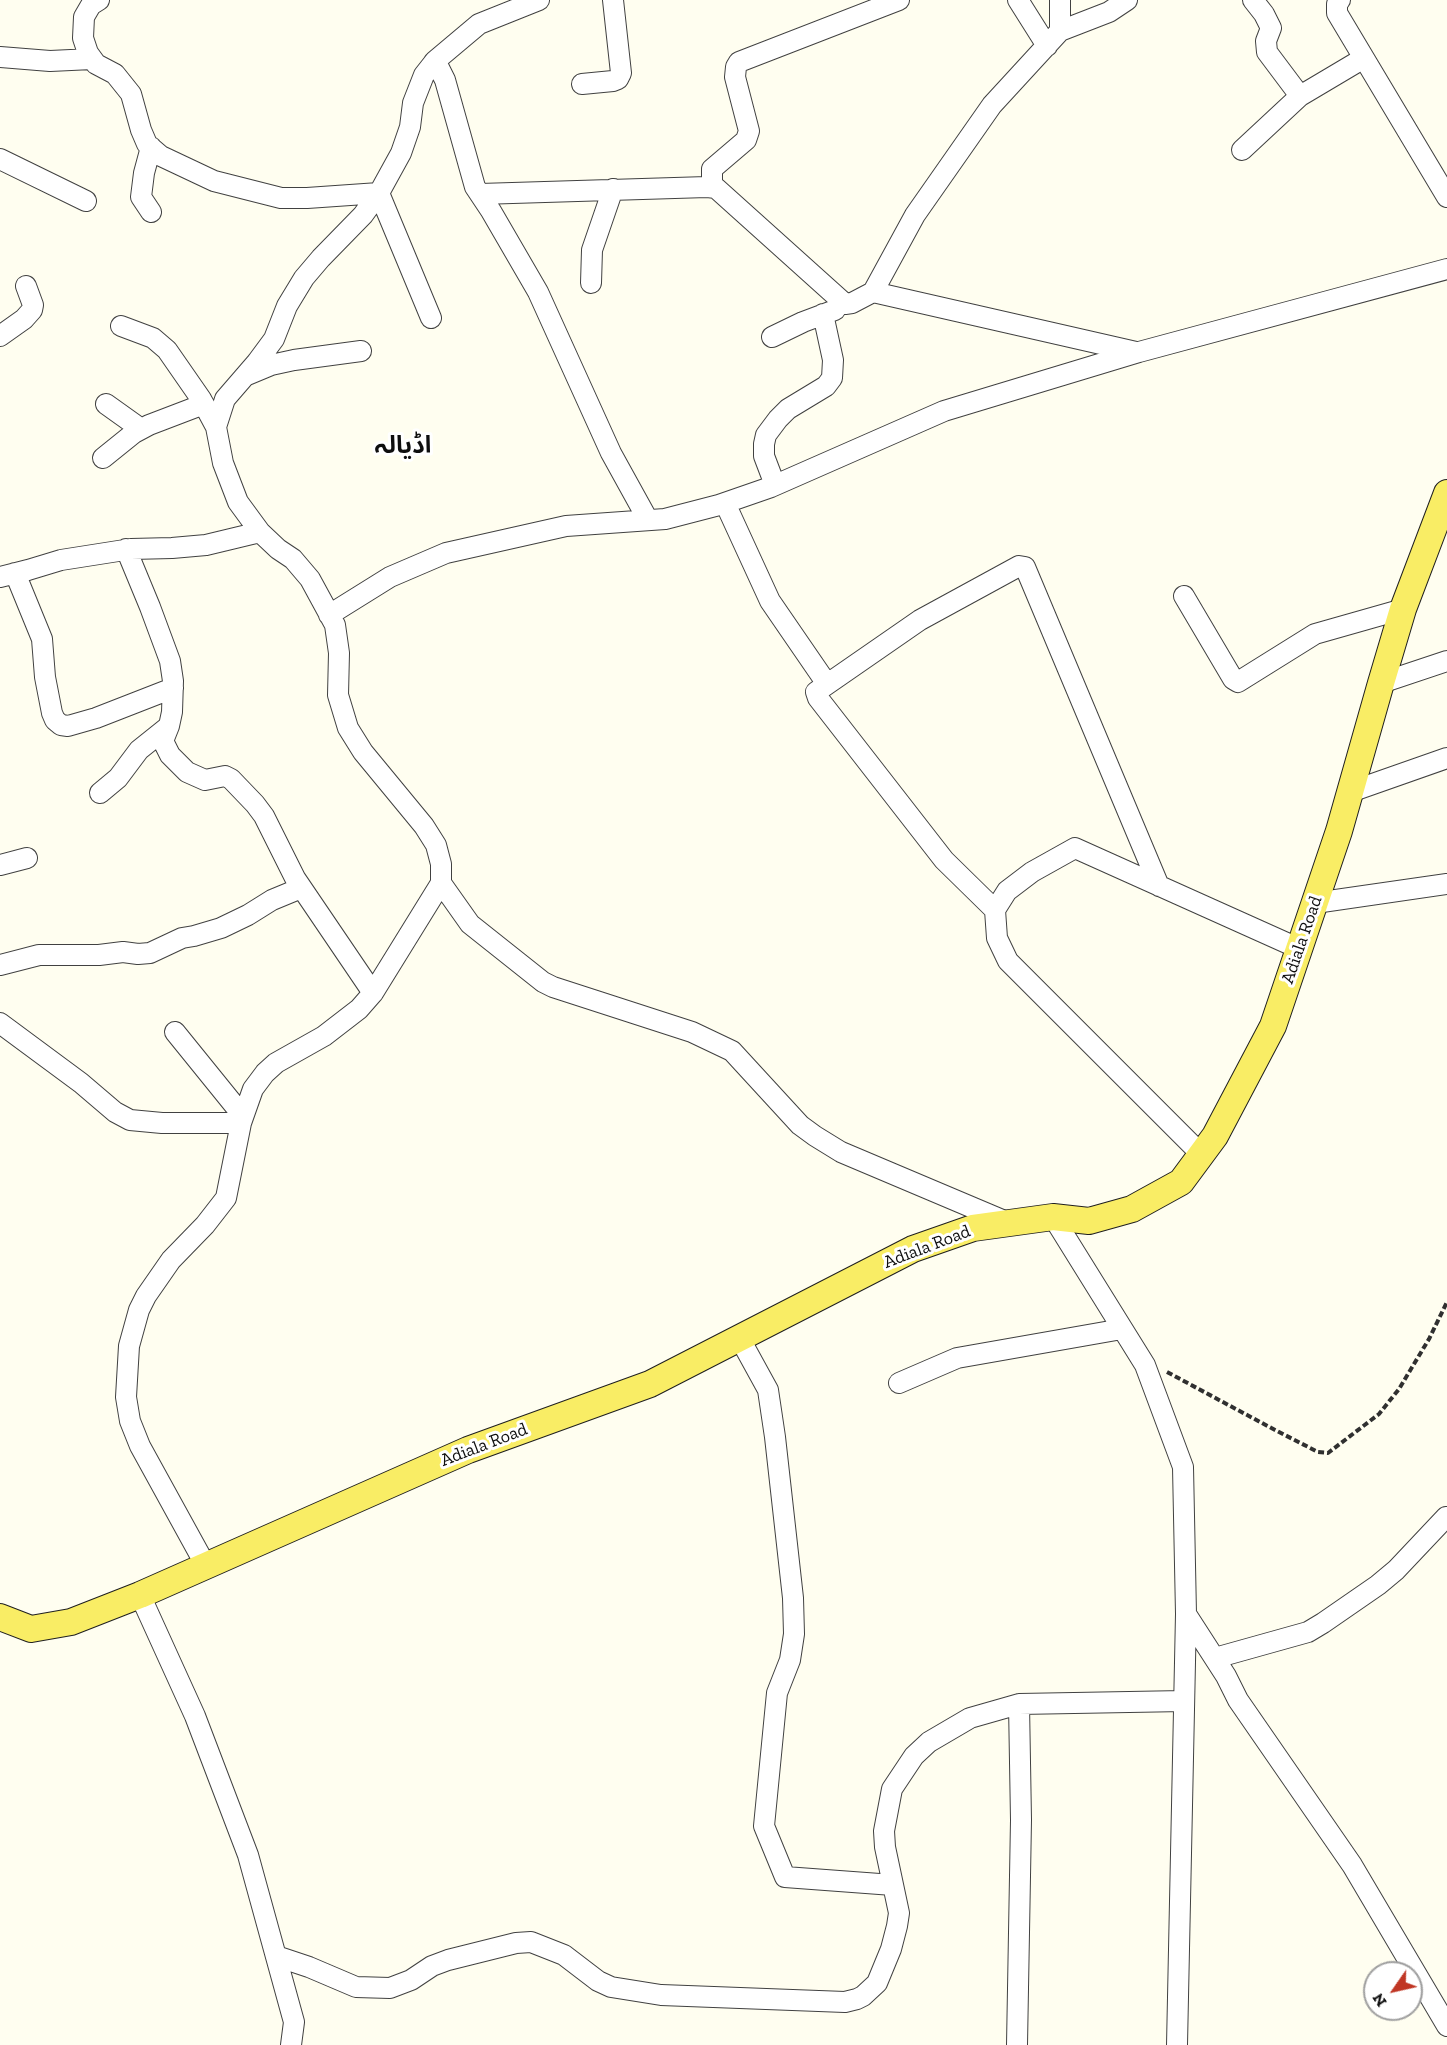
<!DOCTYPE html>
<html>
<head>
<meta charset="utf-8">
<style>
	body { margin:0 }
	#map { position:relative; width:1447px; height:2045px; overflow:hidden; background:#fffef0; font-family:"Zilla Slab",serif }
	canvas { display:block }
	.north { position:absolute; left:1363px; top:1961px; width:60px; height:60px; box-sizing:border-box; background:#fff; border:2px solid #9f9f9f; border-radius:50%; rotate:236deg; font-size:16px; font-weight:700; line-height:24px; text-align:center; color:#0e0e0e }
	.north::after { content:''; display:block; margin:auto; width:21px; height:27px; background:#c03624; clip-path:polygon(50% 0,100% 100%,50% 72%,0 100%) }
</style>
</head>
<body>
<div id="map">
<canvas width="1447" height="2045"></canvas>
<div class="north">N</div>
</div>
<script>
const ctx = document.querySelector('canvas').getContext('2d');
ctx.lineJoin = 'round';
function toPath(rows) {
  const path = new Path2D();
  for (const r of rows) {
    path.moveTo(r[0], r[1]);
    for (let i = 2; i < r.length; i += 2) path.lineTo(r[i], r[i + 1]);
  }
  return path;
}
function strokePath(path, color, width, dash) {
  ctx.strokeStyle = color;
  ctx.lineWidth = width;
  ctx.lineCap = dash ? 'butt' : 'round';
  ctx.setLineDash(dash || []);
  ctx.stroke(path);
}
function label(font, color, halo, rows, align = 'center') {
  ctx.font = font + ' "Zilla Slab","Noto Sans Arabic",serif';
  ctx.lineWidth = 6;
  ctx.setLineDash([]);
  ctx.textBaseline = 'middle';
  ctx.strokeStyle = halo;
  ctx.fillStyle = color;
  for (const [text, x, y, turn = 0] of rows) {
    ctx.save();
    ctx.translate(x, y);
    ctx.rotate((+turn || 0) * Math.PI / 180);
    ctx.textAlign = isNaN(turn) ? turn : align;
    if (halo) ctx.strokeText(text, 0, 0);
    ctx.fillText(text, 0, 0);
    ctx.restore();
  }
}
const path = toPath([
	[1167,1372,1275,1430,1318,1452,1328,1453,1379,1414,1399,1389,1429,1339,1447,1302]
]);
const minor = toPath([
	[99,0,91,5,84,17,83,38,88,53,96,64,115,74,131,94,141,130,147,144,161,156,214,181,281,198,307,198,379,193,431,318],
	[1018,0,1047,46],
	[1060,0,1060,31,992,105,915,215,873,292,1136,352],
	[1253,0,1264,14,1271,28,1266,41,1267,52,1300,96],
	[1340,0,1337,4,1337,13,1447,197],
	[1060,31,1109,12,1127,0],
	[0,57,50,61,92,59],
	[434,62,439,68,445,80,475,187,491,211,538,292,611,453,648,520],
	[582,84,613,81,618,79,621,73,613,0],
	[151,147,144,173,141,197,151,212],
	[1242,150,1300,96,1364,58],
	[0,159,86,201],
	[712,187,712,169,746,140,749,131,735,77,736,67,739,62,899,0],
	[480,194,707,187,716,188,845,304,852,303,873,292],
	[591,283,592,250,613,189],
	[121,326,153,338,167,350,201,399,216,427,223,463,238,502,260,532,278,549,293,559,310,579,335,625,339,653,338,695,348,728,363,752,424,826,436,845,441,864,441,883,373,993,359,1009,324,1036,276,1063,265,1073,253,1089,241,1123,226,1198,205,1225,171,1260,146,1296,139,1310,129,1346,126,1397,130,1421,140,1446,206,1566],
	[0,336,24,319,32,310,33,305,26,286],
	[772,337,803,322,835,310],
	[247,375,271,365,294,360,361,351],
	[106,404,141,429],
	[216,427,225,399,257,362,274,339,287,306,304,278,321,258,363,215,379,193,401,153,410,127,413,103,424,75,435,61,479,24,539,0],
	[103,458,134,433,149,425,204,404],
	[775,485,764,456,764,444,766,435,778,419,788,409,826,386,832,378,833,360,823,314],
	[725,503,770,601,827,684],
	[126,549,150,607,170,661,173,681,172,712,169,726,163,741,170,755,187,772,205,780,225,776,231,779,255,804,264,816,295,878,373,993],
	[15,573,42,639,45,677,52,713,55,720,61,725,68,726,96,718,173,688],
	[0,577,28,570,61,560,131,549,172,548,206,545,260,532],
	[1184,596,1233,679,1238,682,1315,634,1403,609],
	[329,615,390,577,446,553,566,526,665,519,719,505,771,487,944,411,1139,352,1447,269],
	[1381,683,1447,661],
	[1350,792,1447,758],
	[100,793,118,778,139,750,169,726],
	[0,865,27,858],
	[441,883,470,924,543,982,553,987,692,1032,732,1051,800,1125,815,1136,841,1152,1009,1223],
	[1315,903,1447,884],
	[995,910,944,860,818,698,816,692,920,620,1019,566,1025,567,1159,886],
	[0,965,39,955,99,955,123,952,138,954,150,953,182,938,194,936,221,928,248,915,272,900,301,888],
	[0,1023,81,1083,115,1112,130,1120,162,1123,241,1123],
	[175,1032,243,1116],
	[1201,1154,1008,961,997,938,995,910,1007,891,1032,872,1075,848,1300,949],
	[1053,1217,1145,1365,1183,1467,1186,1614,1177,2045],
	[740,1339,768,1390,775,1437,793,1598,794,1634,790,1660,777,1693,764,1826,785,1877,893,1885],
	[899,1383,957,1358,1122,1329],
	[140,1595,195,1716,248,1855,294,2022,291,2045],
	[1186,1614,1226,1676,1238,1700,1352,1865,1447,2026],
	[1215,1658,1308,1632,1323,1623,1378,1585,1396,1570,1446,1517],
	[276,1956,309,1967,356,1987,390,1988,411,1980,432,1966,448,1960,516,1943,531,1942,564,1955,598,1981,611,1987,661,1995,845,2002,857,1999,863,1996,877,1983,891,1949,897,1926,899,1913,885,1847,884,1831,892,1789,914,1756,929,1742,970,1718,1019,1704,1184,1701],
	[1017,2045,1021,1820,1019,1704]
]);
const major = toPath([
	[0,1617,31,1629,71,1622,140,1595,468,1450,650,1384,913,1249,973,1228,1053,1217,1089,1221,1132,1209,1181,1182,1215,1136,1273,1026,1339,831,1381,683,1403,609,1447,493]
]);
const streetNames = [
	["Adiala Road",1302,940,-71],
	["Adiala Road",927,1247,-21],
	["Adiala Road",484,1445,-21]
];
const districtNames = [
	["اڈیالہ",403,446]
];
strokePath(minor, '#414141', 22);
strokePath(major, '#1f1f1f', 28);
strokePath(path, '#303030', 4, [6, 3]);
strokePath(minor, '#fff', 20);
strokePath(major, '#f9ed65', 26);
label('18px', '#0e0e0e', '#fff', streetNames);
label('bold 24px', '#0e0e0e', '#fff', districtNames);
</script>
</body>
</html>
